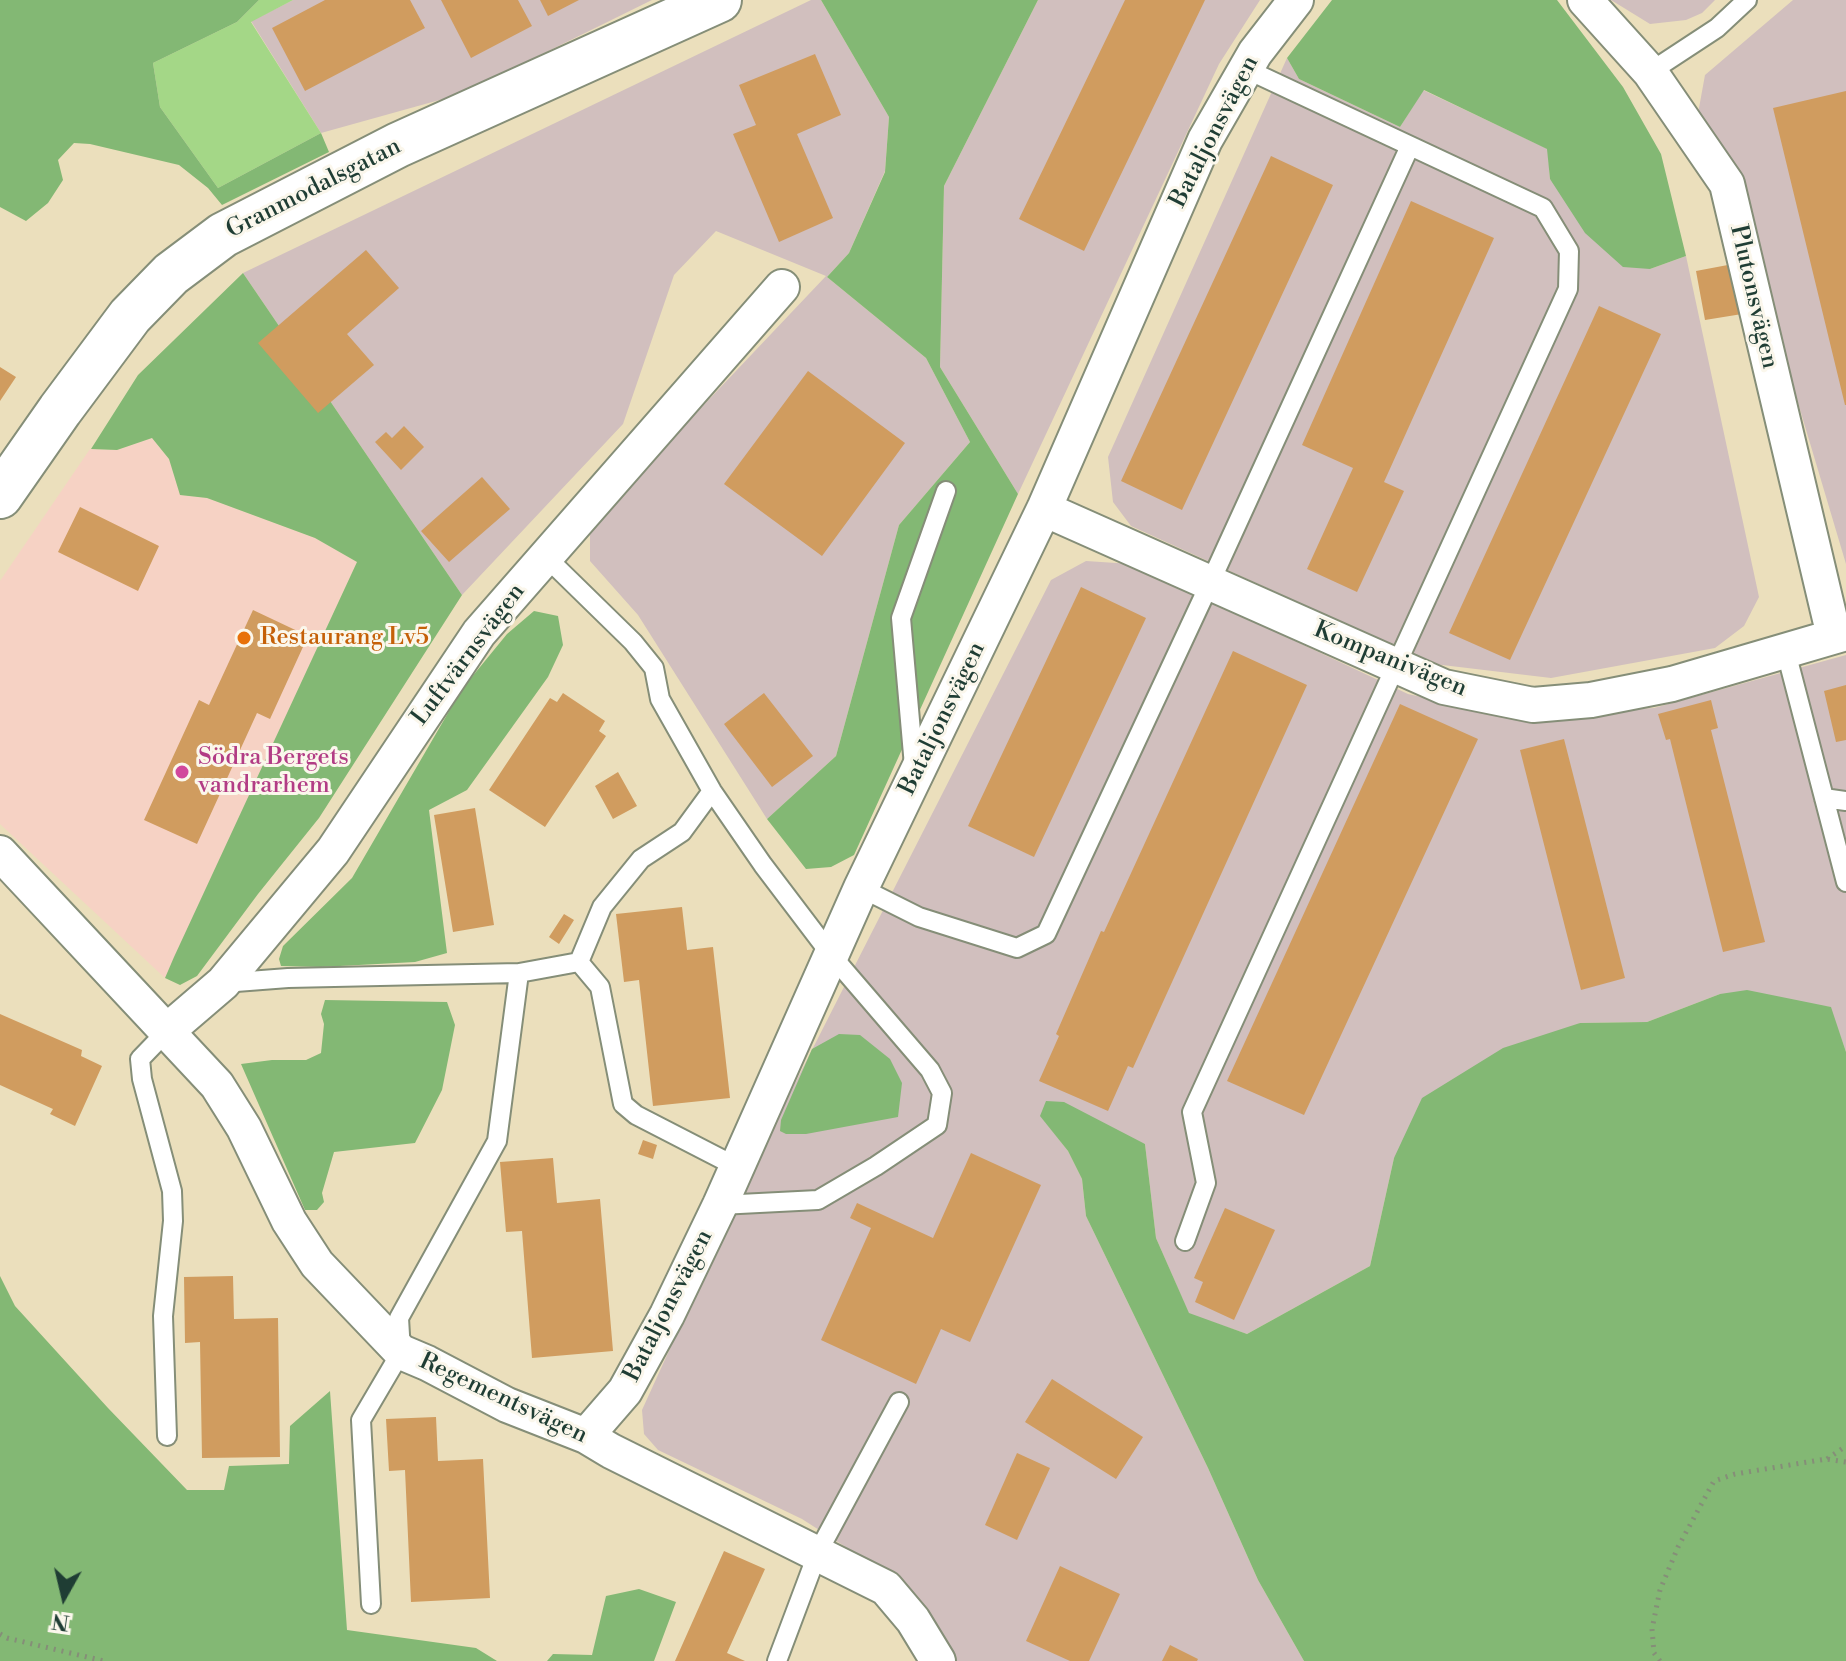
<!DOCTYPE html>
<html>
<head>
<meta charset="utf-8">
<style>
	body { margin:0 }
	#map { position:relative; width:1846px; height:1661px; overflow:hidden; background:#ebdfbc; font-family:"Libre Bodoni",serif }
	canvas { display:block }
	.north { position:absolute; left:24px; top:1557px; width:80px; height:80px; -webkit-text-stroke:6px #fbf7ec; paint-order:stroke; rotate:188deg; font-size:22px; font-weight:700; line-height:32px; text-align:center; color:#1f3d34 }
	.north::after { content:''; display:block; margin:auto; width:28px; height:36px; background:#1f3d34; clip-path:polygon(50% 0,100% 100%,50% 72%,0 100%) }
</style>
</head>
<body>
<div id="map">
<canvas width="1846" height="1661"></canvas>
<div class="north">N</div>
</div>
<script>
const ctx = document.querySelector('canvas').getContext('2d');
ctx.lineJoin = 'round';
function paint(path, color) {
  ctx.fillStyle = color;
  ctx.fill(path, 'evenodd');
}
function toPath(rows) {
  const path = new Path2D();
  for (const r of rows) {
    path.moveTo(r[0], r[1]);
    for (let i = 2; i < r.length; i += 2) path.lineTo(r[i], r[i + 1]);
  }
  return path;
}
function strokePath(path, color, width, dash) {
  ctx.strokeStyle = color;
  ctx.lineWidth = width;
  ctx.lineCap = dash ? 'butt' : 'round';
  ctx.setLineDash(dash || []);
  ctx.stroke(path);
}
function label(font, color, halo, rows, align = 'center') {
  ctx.font = font + ' "Libre Bodoni",serif';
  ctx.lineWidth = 6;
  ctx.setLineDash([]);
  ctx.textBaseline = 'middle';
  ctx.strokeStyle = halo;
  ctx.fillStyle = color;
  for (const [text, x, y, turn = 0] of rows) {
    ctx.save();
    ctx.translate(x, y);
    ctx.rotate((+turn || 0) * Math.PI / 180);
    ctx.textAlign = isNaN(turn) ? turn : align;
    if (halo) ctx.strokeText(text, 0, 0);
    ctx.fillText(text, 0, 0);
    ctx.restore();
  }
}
const built = toPath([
	[152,438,169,459,180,495,207,498,315,538,357,562,165,978,0,824,0,581,90,449,117,450]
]);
const industrial = toPath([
	[293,0,652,0,461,94,321,133,251,21],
	[811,0,821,0,889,117,885,171,849,253,827,277,926,358,970,442,899,525,836,756,767,819,638,615,590,561,590,525,826,276,716,231,674,275,623,424,462,595,243,273],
	[1038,0,1260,0,1219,64,1018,494,940,367,944,186],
	[1611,0,1715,0,1702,13,1686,20,1650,24],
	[1793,0,1846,0,1846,564,1729,171,1697,119,1705,75],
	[1287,58,1299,79,1400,127,1423,90,1548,149,1550,179,1650,269,1686,256,1759,597,1744,626,1715,648,1551,678,1434,664,1131,526,1113,502,1108,457],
	[1086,561,1131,564,1408,694,1508,716,1654,708,1846,655,1846,1052,1830,1007,1720,994,1647,1022,1580,1023,1394,1158,1370,1266,1247,1334,1189,1314,1156,1238,1145,1144,1041,1116,1068,1151,1082,1179,1086,1216,1208,1468,1258,1580,1304,1661,953,1661,894,1578,802,1519,658,1450,644,1434,642,1410,756,1160,1051,580]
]);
const green = toPath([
	[259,0,293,0,251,22,321,133,218,188,160,107,153,63,237,22]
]);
const forest = toPath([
	[0,0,259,0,237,22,153,63,160,107,218,188,321,133,329,152,222,205,208,188,179,165,90,144,74,143,58,160,63,180,48,203,26,221,0,207],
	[821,0,1038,0,944,186,940,367,1018,494,854,855,831,867,806,869,767,819,836,756,899,525,970,442,926,358,827,277,849,253,885,172,889,117],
	[1332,0,1557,0,1623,87,1661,154,1686,256,1650,269,1623,267,1585,233,1550,179,1547,149,1424,90,1400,127,1299,79,1287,58],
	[243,273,462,595,319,818,258,894,197,976,180,985,165,978,174,957,357,562,315,538,207,498,180,495,169,459,152,438,117,450,91,449,138,375],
	[534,611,558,616,563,645,548,677,467,790,429,810,447,953,415,962,321,967,281,966,279,959,283,946,352,878,462,689,507,634],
	[1747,990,1831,1007,1846,1052,1846,1661,1304,1661,1258,1580,1208,1468,1086,1216,1082,1179,1068,1151,1040,1116,1046,1101,1064,1102,1145,1144,1156,1238,1189,1313,1247,1334,1370,1266,1394,1158,1422,1098,1503,1048,1580,1023,1647,1022,1720,994],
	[325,1000,447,1002,455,1025,442,1090,415,1143,334,1152,322,1193,324,1202,317,1210,305,1210,241,1064,272,1060,306,1060,321,1053,324,1024,321,1014],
	[839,1034,860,1035,890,1059,902,1083,898,1117,806,1134,786,1134,780,1131,781,1120,812,1049],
	[0,1276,15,1306,108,1408,187,1490,224,1490,229,1466,289,1464,290,1426,330,1391,347,1630,476,1648,497,1661,0,1661],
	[639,1589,676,1602,654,1661,547,1661,553,1654,592,1655,606,1596]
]);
const building = toPath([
	[325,0,410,0,425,28,305,91,272,28],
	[441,0,518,0,532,26,471,58],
	[540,0,579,0,548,16],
	[1125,0,1205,0,1084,251,1019,219],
	[815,54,841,115,797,134,833,218,779,242,733,134,756,125,739,85],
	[1846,91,1846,405,1845,405,1773,108],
	[1271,156,1333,185,1182,510,1121,481],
	[1411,201,1494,238,1384,482,1404,491,1357,592,1307,569,1353,468,1302,445],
	[366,250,399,288,347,334,374,365,318,413,258,343],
	[1733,264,1742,314,1705,320,1696,271],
	[1599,306,1661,334,1510,660,1449,633],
	[0,367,16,377,0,401],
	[808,371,905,443,822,556,724,484],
	[404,426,424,447,401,470,375,442,386,432,392,438],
	[482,477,510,509,449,562,421,531],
	[80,507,159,546,138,591,58,552],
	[1081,587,1146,618,1034,857,968,826],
	[253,610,308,636,270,719,257,713,197,844,144,820,199,700,209,705],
	[1233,651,1307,685,1133,1068,1128,1066,1108,1111,1039,1081,1059,1036,1056,1034,1101,931,1104,932],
	[1846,685,1846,740,1836,742,1824,691],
	[563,693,605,721,599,731,606,736,545,827,489,790,550,698,557,702],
	[764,693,813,756,772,787,724,724],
	[1711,700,1718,728,1711,730,1765,942,1723,952,1670,739,1666,740,1658,714],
	[1400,704,1478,739,1304,1115,1227,1081],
	[1564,739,1625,978,1581,990,1520,750],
	[618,772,637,806,613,819,595,786],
	[475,808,494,925,453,932,434,815],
	[682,907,687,950,713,947,730,1098,653,1106,639,980,624,982,616,914],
	[564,914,574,920,559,944,549,937],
	[0,1014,82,1050,81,1056,102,1066,75,1126,50,1114,53,1109,0,1085],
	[643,1140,657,1145,653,1159,638,1154],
	[971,1153,1041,1185,970,1342,941,1329,916,1384,821,1340,871,1228,850,1218,857,1203,933,1238],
	[553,1158,557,1203,600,1199,613,1351,532,1358,522,1231,506,1232,500,1162],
	[1225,1208,1275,1230,1234,1320,1195,1302,1203,1282,1194,1278],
	[233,1276,234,1319,278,1318,280,1457,202,1458,200,1342,185,1343,184,1277],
	[1052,1379,1143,1437,1116,1479,1025,1422],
	[436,1417,438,1461,483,1459,490,1598,411,1602,405,1470,389,1471,386,1419],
	[1017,1453,1050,1468,1017,1540,985,1525],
	[724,1551,765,1569,727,1653,745,1661,675,1661],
	[1060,1566,1120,1594,1089,1661,1070,1661,1026,1641],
	[1170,1645,1198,1659,1197,1661,1162,1661]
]);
const path = toPath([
	[1827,1459,1846,1446],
	[0,1634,7,1638,104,1661],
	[1660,1661,1654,1653,1652,1629,1660,1590,1678,1547,1714,1481,1735,1474,1826,1459,1846,1462]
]);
const lane = toPath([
	[1650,72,1717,28,1747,0],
	[545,556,633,642,654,668,660,699,712,791,763,865,832,956,930,1070,942,1093,937,1125,876,1166,818,1200,720,1205],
	[1786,652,1846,882],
	[914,766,901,618,946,491],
	[1824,798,1846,801],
	[861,888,919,917,1017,948,1046,934,1210,583,1410,146],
	[579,962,600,987,623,1104,636,1115,737,1167],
	[223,983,288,978,519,973,579,962,602,907,641,859,682,832,712,791],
	[1185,1241,1206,1183,1192,1112,1568,289,1569,251,1543,208,1246,69],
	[167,1436,163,1316,173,1221,172,1191,142,1079,140,1059,167,1031],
	[371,1604,361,1420,401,1352,399,1318,497,1141,519,973],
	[777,1661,818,1552,899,1402]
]);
const street = toPath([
	[1585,0,1650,72,1727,184,1834,636],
	[1044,509,1444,687,1533,705,1591,700,1672,684,1846,633],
	[0,853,217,1085,244,1128,289,1221,317,1264,401,1352,427,1363,507,1405,586,1436,611,1451,886,1588,913,1620,938,1661],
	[167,1031,223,983,333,851,479,633,782,287],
	[586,1436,625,1391,667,1315,720,1205,861,888,1044,509,1205,140,1255,53,1296,0]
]);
const secondary = toPath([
	[0,496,60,410,130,316,171,274,223,235,398,145,719,0]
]);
const markers = [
	[244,638,8,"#e8710a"],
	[182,772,8,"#d1479c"]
];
const streetNames = [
	["Bataljonsvägen",1215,132,-63],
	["Granmodalsgatan",314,189,-27],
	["Plutonsvägen",1753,297,77],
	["Luftvärnsvägen",469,655,-53],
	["Kompanivägen",1390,660,22],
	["Bataljonsvägen",943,719,-64],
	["Bataljonsvägen",669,1306,-63],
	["Regementsvägen",503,1399,25]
];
const foodNames = [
	["Restaurang Lv5",260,638]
];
const hotelNames = [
	["Södra Bergets",198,758],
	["vandrarhem",198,786]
];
paint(built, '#f6d2c4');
paint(industrial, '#d1bfbe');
paint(green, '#a4d787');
paint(forest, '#83b874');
paint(building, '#d09c5f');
strokePath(lane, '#858e78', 22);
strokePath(street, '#858e78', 38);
strokePath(secondary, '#858e78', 48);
strokePath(path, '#858e78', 5, [2, 6]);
strokePath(lane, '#fff', 18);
strokePath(street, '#fff', 34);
strokePath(secondary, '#fff', 44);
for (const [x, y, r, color] of markers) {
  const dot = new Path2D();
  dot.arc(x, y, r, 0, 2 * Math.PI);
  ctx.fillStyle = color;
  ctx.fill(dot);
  strokePath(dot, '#fbf7ec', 3);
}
label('24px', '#1f3d34', '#fbf7ec', streetNames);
label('24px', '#c56008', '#fbf7ec', foodNames, 'left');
label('24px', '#b23c85', '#fbf7ec', hotelNames, 'left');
</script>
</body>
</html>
